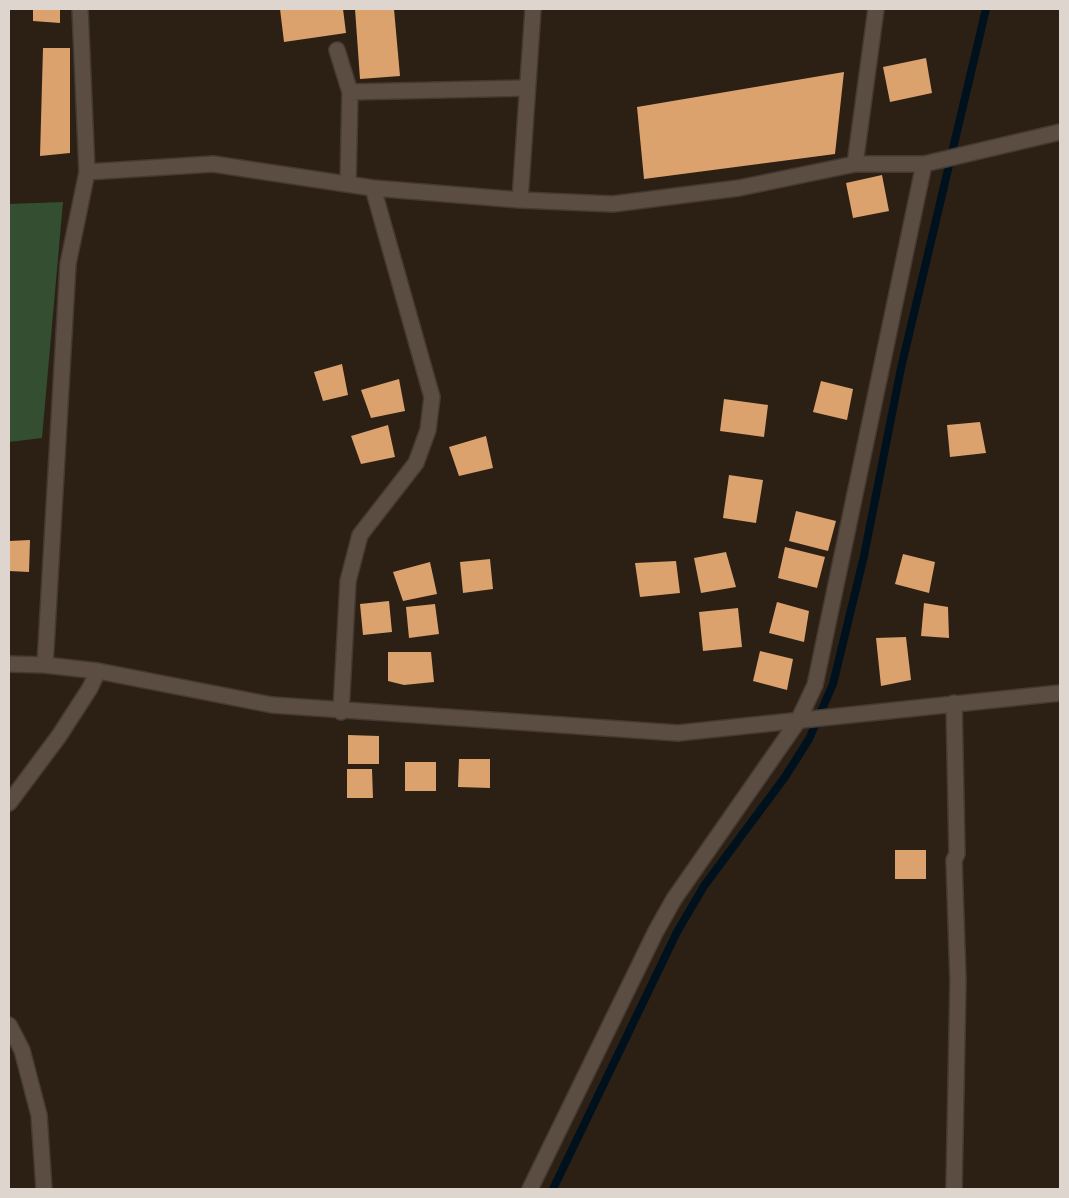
<!DOCTYPE html>
<html>
<head>
<meta charset="utf-8">
<style>
	body { margin:0 }
	#map { position:relative; width:1069px; height:1198px; overflow:hidden; background:#2c1f14; font-family:Rubik,sans-serif }
	canvas { display:block }
	.frame { position:absolute; inset:0; border:10px solid #ded5ce; pointer-events:none }
</style>
</head>
<body>
<div id="map">
<canvas width="1069" height="1198"></canvas>
<div class="frame"></div>
</div>
<script>
const ctx = document.querySelector('canvas').getContext('2d');
ctx.lineJoin = 'round';
function paint(path, color) {
  ctx.fillStyle = color;
  ctx.fill(path, 'evenodd');
}
function toPath(rows) {
  const path = new Path2D();
  for (const r of rows) {
    path.moveTo(r[0], r[1]);
    for (let i = 2; i < r.length; i += 2) path.lineTo(r[i], r[i + 1]);
  }
  return path;
}
function strokePath(path, color, width, dash) {
  ctx.strokeStyle = color;
  ctx.lineWidth = width;
  ctx.lineCap = dash ? 'butt' : 'round';
  ctx.setLineDash(dash || []);
  ctx.stroke(path);
}
const green = toPath([
	[63,202,42,438,9,442,9,204]
]);
const stream = toPath([
	[553,1189,677,932,704,886,785,777,809,739,833,684,864,556,901,368,986,9]
]);
const building = toPath([
	[33,9,60,9,60,23,33,21],
	[280,9,343,9,346,33,284,42],
	[355,9,394,9,400,76,360,79],
	[43,48,70,48,70,153,40,156],
	[926,58,932,93,890,102,883,67],
	[844,72,835,154,644,179,637,107],
	[882,175,889,211,853,218,846,183],
	[342,364,348,395,323,401,314,372],
	[399,379,405,411,371,418,361,390],
	[821,381,853,389,847,420,813,412],
	[724,399,768,405,764,437,720,431],
	[980,422,986,453,950,457,947,425],
	[388,425,395,457,361,464,351,436],
	[486,436,493,468,459,476,449,447],
	[729,475,763,480,756,523,723,518],
	[796,511,836,521,828,551,789,541],
	[30,540,29,572,9,571,9,541],
	[785,547,825,557,817,588,778,578],
	[726,552,736,587,701,593,694,558],
	[903,554,935,562,929,593,895,584],
	[490,559,493,589,463,593,460,562],
	[676,561,680,593,640,597,635,563],
	[430,562,437,594,403,601,393,572],
	[389,601,392,632,363,635,360,604],
	[777,602,809,611,804,642,769,633],
	[924,603,948,607,949,638,921,636],
	[435,604,439,634,409,638,406,607],
	[738,608,742,647,703,651,699,612],
	[906,637,911,680,881,686,876,638],
	[760,651,793,659,787,690,753,681],
	[388,652,431,652,434,682,404,685,388,681],
	[348,735,379,736,379,764,348,764],
	[459,759,490,759,490,788,458,787],
	[405,762,436,762,436,791,405,791],
	[347,769,372,769,373,798,347,798],
	[895,850,926,850,926,879,895,879]
]);
const street = toPath([
	[337,50,350,92,348,184],
	[350,92,527,88],
	[855,164,876,9],
	[87,172,213,164,373,188,520,200,613,204,739,188,855,164,924,164,1060,132],
	[520,200,533,9],
	[9,664,45,665,98,671,272,705,678,733,1060,693],
	[45,665,68,264,87,172,80,9],
	[954,703,957,854,954,860,958,981,954,1189],
	[341,712,348,581,360,535,416,463,428,430,432,397,373,188],
	[9,803,59,736,90,688,98,671],
	[9,1025,22,1050,39,1115,44,1189],
	[530,1189,656,931,674,899,798,721,815,685,924,164]
]);
paint(green, '#334e30');
strokePath(stream, '#00111e', 8);
paint(building, '#dba26e');
strokePath(street, '#443a33', 18);
strokePath(street, '#5b4d41', 15);
</script>
</body>
</html>
